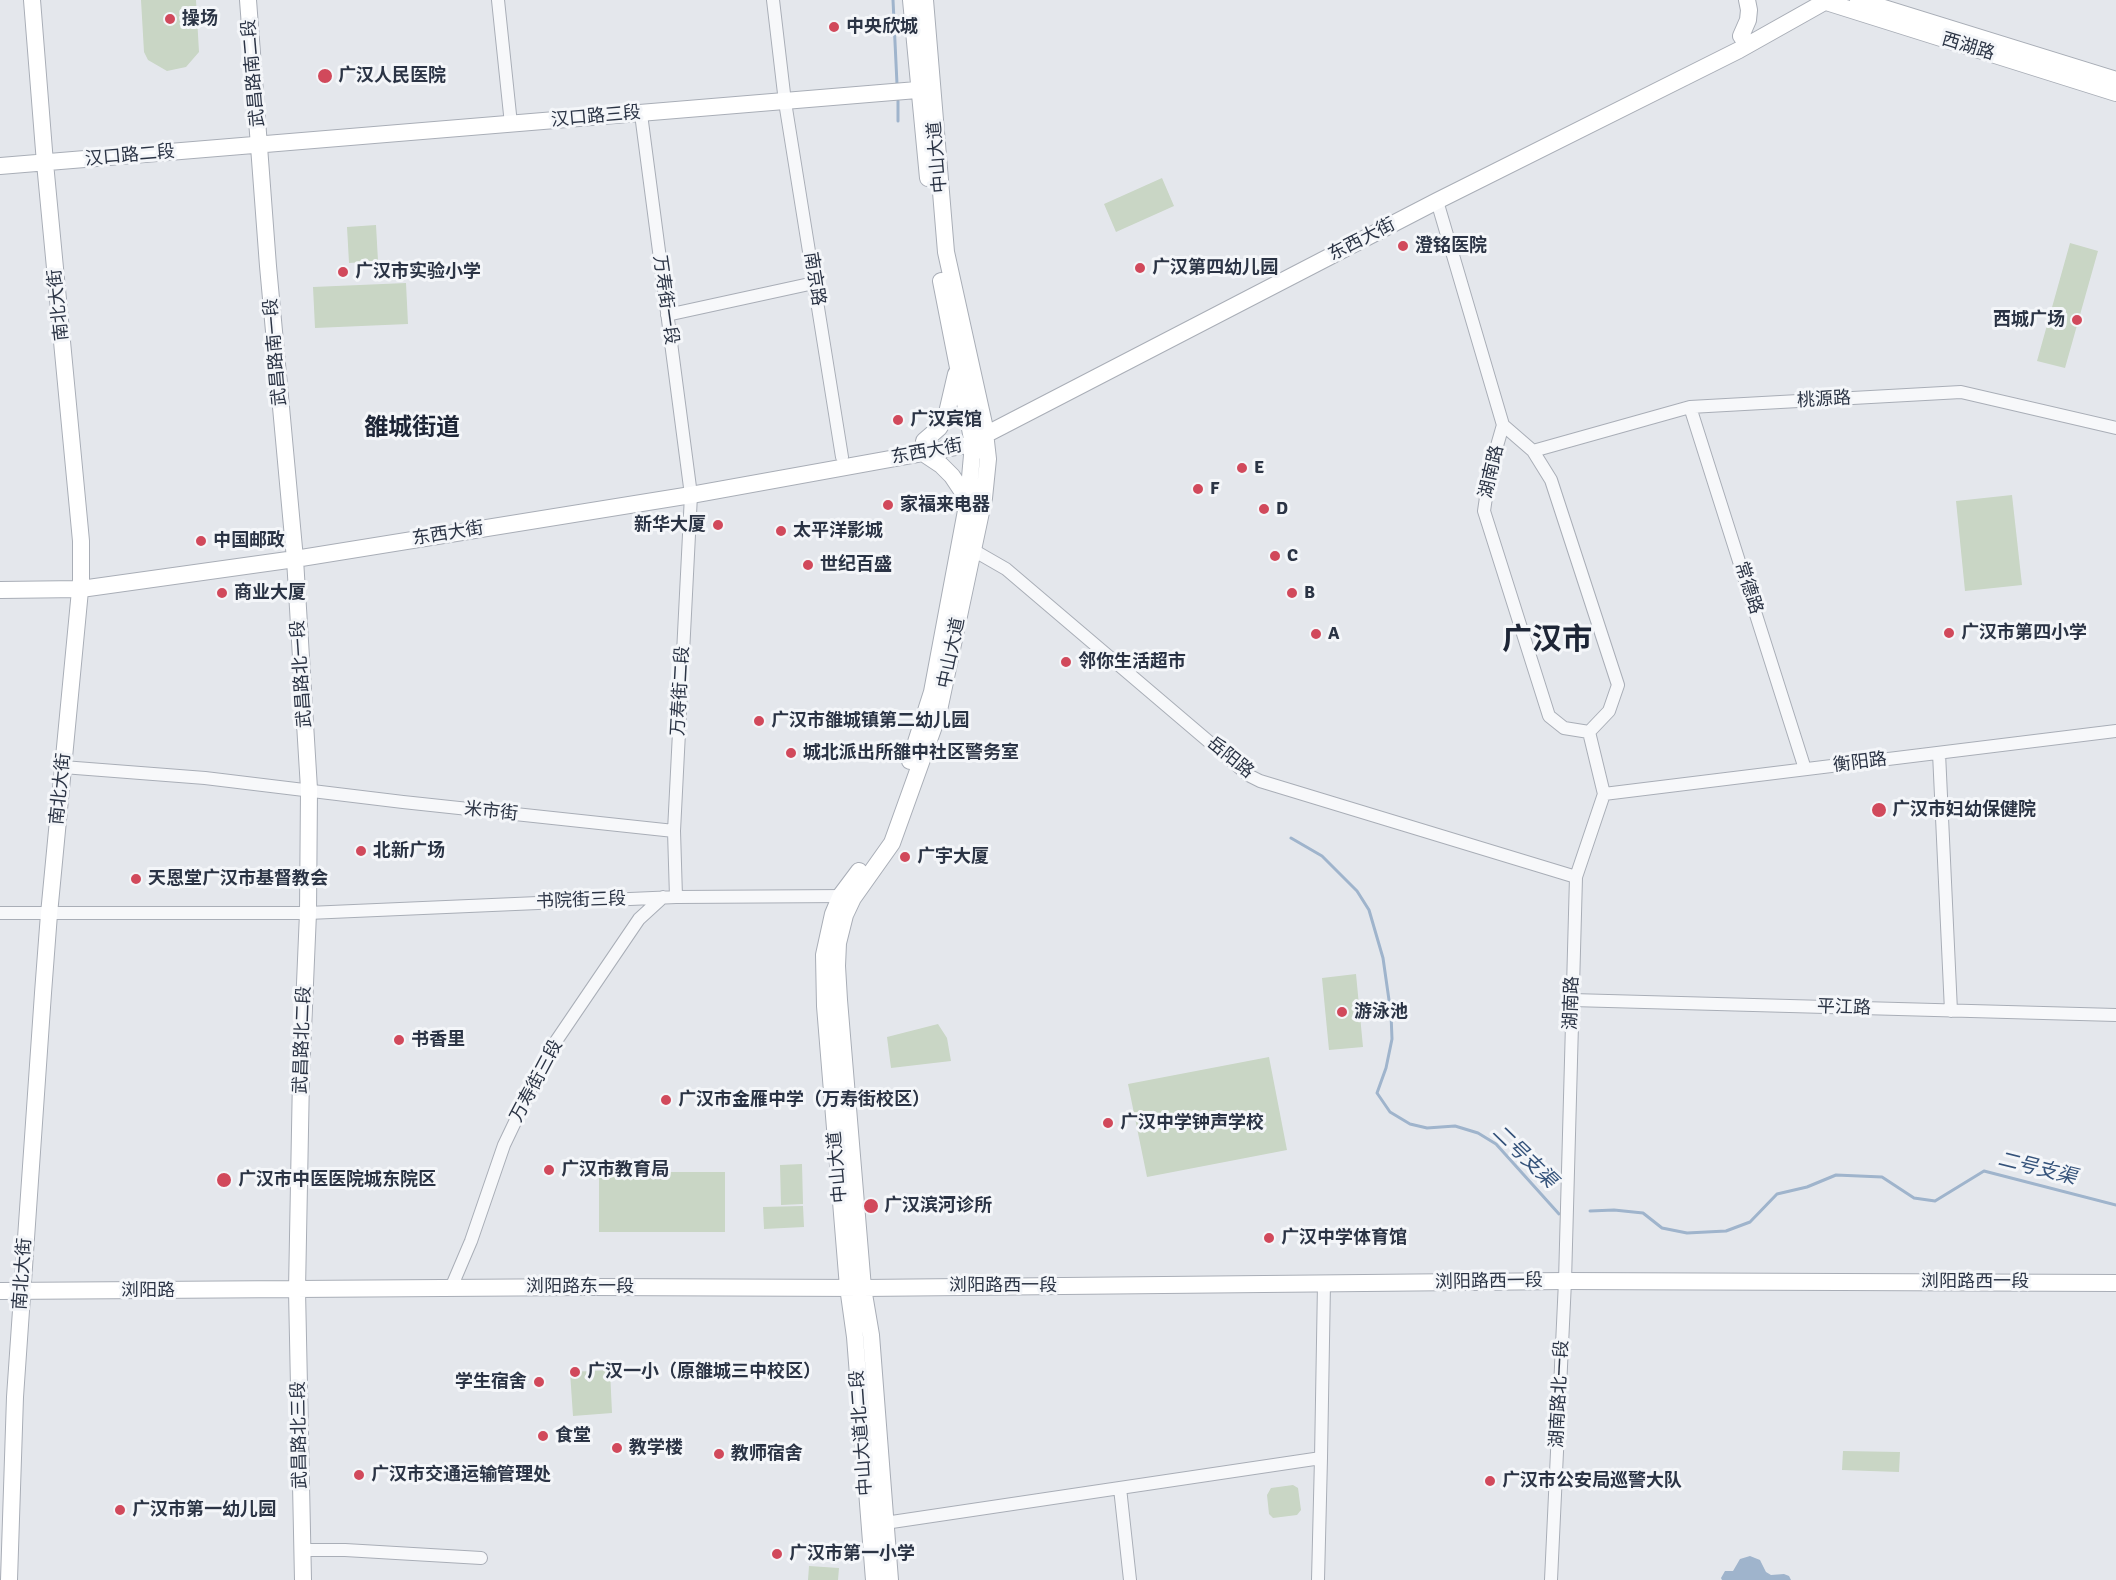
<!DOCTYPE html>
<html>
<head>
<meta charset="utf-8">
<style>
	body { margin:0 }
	canvas { display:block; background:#e4e7ec }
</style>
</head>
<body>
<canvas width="2116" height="1580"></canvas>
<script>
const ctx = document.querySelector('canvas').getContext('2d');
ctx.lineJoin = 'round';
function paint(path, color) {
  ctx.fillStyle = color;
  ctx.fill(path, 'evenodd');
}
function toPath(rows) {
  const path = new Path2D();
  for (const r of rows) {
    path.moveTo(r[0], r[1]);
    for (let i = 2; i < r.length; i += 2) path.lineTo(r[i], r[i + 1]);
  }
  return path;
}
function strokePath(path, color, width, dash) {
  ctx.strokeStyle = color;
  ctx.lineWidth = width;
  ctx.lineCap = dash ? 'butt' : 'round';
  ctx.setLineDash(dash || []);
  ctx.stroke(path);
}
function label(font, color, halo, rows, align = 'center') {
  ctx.font = font + ' Signika,"Noto Sans SC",sans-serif';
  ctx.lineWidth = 6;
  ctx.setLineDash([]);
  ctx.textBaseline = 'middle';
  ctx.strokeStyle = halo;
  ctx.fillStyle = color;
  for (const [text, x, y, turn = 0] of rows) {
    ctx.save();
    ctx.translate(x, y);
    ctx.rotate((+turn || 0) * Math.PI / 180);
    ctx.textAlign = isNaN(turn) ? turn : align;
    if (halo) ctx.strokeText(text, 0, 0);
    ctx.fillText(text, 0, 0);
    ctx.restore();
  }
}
const green = toPath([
	[141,0,196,0,199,52,186,67,167,71,148,60,144,52],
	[1162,178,1174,206,1116,232,1104,204],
	[376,225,378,261,349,263,347,227],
	[2070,243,2098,251,2065,368,2037,361],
	[406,283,408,324,315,328,313,287],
	[2012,495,2022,585,1965,591,1956,501],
	[1356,974,1363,1047,1329,1050,1322,978],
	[938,1024,947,1038,951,1061,891,1068,887,1037],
	[1269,1057,1287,1150,1147,1177,1128,1084],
	[802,1164,803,1204,781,1205,780,1165],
	[599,1172,725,1172,725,1232,599,1232],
	[803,1206,804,1227,764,1229,763,1207],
	[610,1370,612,1413,573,1416,570,1372],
	[1843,1451,1900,1452,1899,1472,1842,1470],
	[1293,1485,1298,1488,1301,1510,1297,1515,1273,1518,1269,1514,1267,1495,1271,1488],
	[809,1566,839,1568,838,1580,808,1580]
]);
const water = toPath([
	[1750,1556,1760,1560,1766,1572,1771,1575,1784,1574,1789,1576,1791,1580,1722,1580,1721,1578,1725,1571,1733,1571,1740,1559]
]);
const stream = toPath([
	[893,0,897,84],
	[898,101,898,121],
	[1291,838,1322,856,1357,891,1369,910,1383,958,1391,1014,1392,1039,1386,1068,1377,1093,1390,1112,1410,1124,1427,1128,1455,1126,1478,1133,1496,1144,1559,1214],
	[1590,1211,1614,1210,1643,1213,1662,1228,1687,1233,1726,1231,1750,1222,1777,1194,1807,1187,1836,1175,1882,1177,1914,1198,1935,1201,1984,1171,2116,1205]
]);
const street = toPath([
	[498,0,511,124],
	[773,0,785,102,842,457],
	[641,114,691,495,674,831,676,897],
	[1437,201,1503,425,1490,470,1484,511,1549,716,1564,728,1589,732,1604,794,1576,877,1565,1281,1551,1580],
	[667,315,814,283],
	[1690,407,1805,769],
	[1503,425,1533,451,1551,480,1618,685,1609,711,1589,732],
	[1533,451,1690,407,1961,392,2116,428],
	[973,550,1006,569,1248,775,1260,781,1576,877],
	[1939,753,1951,1011],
	[63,767,205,778,403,802,674,831],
	[1604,794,2116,731],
	[0,913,308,913,676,897,847,896],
	[1572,1000,2116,1015],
	[451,1288,471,1241,504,1145,548,1053,639,919,663,897],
	[1120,1488,1130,1580],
	[885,1523,1321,1458,1324,1283],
	[302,1550,345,1550,481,1558],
	[1318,1580,1321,1458]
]);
const secondary = toPath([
	[248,0,268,266,295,559,309,789,308,913,301,1077,297,1290,303,1580],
	[911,0,928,178],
	[1820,0,2116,93],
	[1858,0,2116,80],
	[1741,36,1748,20,1749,10,1747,0],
	[0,166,929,89],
	[924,441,939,428,946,417,956,374],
	[923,453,941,465,952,476,968,500],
	[0,590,81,589,295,559,691,495,973,444,985,435,1437,201,1739,50,1828,0],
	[910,761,932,692,968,500,973,444,941,281],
	[859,871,841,895,833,914,824,955,825,1006,848,1287,855,1337,874,1580],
	[0,1291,590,1287,863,1288,1565,1281,2116,1283],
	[9,1580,15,1397,43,993,49,914,81,580,81,541,45,163,32,0],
	[890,1580,871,1335,863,1288,839,1000,837,966,838,943,845,915,853,898,892,843,938,715,984,498,988,459,984,424,946,252,925,0]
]);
const markers = [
	[170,19,6,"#d1495b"],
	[834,27,6,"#d1495b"],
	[325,76,8,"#d1495b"],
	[1403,246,6,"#d1495b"],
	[1140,268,6,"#d1495b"],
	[343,272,6,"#d1495b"],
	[2077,320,6,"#d1495b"],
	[898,420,6,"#d1495b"],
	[1242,468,6,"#d1495b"],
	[1198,489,6,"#d1495b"],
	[888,505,6,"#d1495b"],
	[1264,509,6,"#d1495b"],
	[718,525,6,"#d1495b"],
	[781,531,6,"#d1495b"],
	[201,541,6,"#d1495b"],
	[1275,556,6,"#d1495b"],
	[808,565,6,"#d1495b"],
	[222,593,6,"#d1495b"],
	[1292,593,6,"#d1495b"],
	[1949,633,6,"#d1495b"],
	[1316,634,6,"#d1495b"],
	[1066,662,6,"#d1495b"],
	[759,721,6,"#d1495b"],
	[791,753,6,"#d1495b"],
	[1879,810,8,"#d1495b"],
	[361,851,6,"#d1495b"],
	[905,857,6,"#d1495b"],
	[136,879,6,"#d1495b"],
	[1342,1012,6,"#d1495b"],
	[399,1040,6,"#d1495b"],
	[666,1100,6,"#d1495b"],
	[1108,1123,6,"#d1495b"],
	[549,1170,6,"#d1495b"],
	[224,1180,8,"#d1495b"],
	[871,1206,8,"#d1495b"],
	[1269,1238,6,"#d1495b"],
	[575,1372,6,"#d1495b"],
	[539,1382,6,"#d1495b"],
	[543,1436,6,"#d1495b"],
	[617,1448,6,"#d1495b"],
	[719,1454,6,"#d1495b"],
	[359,1475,6,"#d1495b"],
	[1490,1481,6,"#d1495b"],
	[120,1510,6,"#d1495b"],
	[777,1554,6,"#d1495b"]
];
const poiNames = [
	["操场",182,19],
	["中央欣城",846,27],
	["广汉人民医院",338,76],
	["澄铭医院",1415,246],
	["广汉第四幼儿园",1152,268],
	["广汉市实验小学",355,272],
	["西城广场",2065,320,"right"],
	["广汉宾馆",910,420],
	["E",1254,468],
	["F",1210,489],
	["家福来电器",900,505],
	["D",1276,509],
	["新华大厦",706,525,"right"],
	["太平洋影城",793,531],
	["中国邮政",213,541],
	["C",1287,556],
	["世纪百盛",820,565],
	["商业大厦",234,593],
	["B",1304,593],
	["广汉市第四小学",1961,633],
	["A",1328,634],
	["邻你生活超市",1078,662],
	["广汉市雒城镇第二幼儿园",771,721],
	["城北派出所雒中社区警务室",803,753],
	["广汉市妇幼保健院",1892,810],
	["北新广场",373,851],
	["广宇大厦",917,857],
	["天恩堂广汉市基督教会",148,879],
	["游泳池",1354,1012],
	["书香里",411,1040],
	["广汉市金雁中学（万寿街校区）",678,1100],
	["广汉中学钟声学校",1120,1123],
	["广汉市教育局",561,1170],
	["广汉市中医医院城东院区",238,1180],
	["广汉滨河诊所",884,1206],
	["广汉中学体育馆",1281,1238],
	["广汉一小（原雒城三中校区）",587,1372],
	["学生宿舍",527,1382,"right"],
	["食堂",555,1436],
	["教学楼",629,1448],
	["教师宿舍",731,1454],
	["广汉市交通运输管理处",371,1475],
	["广汉市公安局巡警大队",1502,1481],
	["广汉市第一幼儿园",132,1510],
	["广汉市第一小学",789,1554]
];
const streetNames = [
	["西湖路",1968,47,17],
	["武昌路南二段",254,73,-95],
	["汉口路三段",596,117,-5],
	["汉口路二段",130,156,-5],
	["中山大道",938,157,-95],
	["东西大街",1362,240,-27],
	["南京路",814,279,81],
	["万寿街一段",665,300,82],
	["南北大街",59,305,-96],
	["武昌路南一段",276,352,-95],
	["桃源路",1824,400,-3],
	["东西大街",927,452,-10],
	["湖南路",1492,472,-77],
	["东西大街",448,534,-9],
	["常德路",1748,588,72],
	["中山大道",952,653,-78],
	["武昌路北一段",302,674,-94],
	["万寿街二段",681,691,-87],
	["岳阳路",1230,758,39],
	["衡阳路",1860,763,-7],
	["南北大街",61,789,-84],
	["米市街",491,812,6],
	["书院街三段",581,901,-2],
	["湖南路",1572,1003,-88],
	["平江路",1844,1008,2],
	["武昌路北二段",303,1040,-88],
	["万寿街三段",537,1081,-62],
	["中山大道",838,1167,-95],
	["南北大街",23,1274,-86],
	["浏阳路西一段",1489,1282,-1],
	["浏阳路西一段",1975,1282],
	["浏阳路西一段",1003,1286],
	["浏阳路东一段",580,1287],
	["浏阳路",148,1291],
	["湖南路北一段",1560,1394,-87],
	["中山大道北二段",862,1433,-94],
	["武昌路北三段",300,1435,-91]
];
const waterNames = [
	["二号支渠",1524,1157,44],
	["二号支渠",2037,1169,14]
];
const districtNames = [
	["雒城街道",412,429]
];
const townNames = [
	["广汉市",1547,641]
];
paint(green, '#c9d6c5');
paint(water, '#9fb4cc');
strokePath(stream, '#9fb4cc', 3);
strokePath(street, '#a9aeb7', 14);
strokePath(secondary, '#a9aeb7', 18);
strokePath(street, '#f7f8fa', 12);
strokePath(secondary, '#fff', 16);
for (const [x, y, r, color] of markers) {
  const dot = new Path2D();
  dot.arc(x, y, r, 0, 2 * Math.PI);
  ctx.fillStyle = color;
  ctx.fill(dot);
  strokePath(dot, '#f4f6f9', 2);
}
label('bold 18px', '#2b3445', '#f4f6f9', poiNames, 'left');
label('18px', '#2b3445', '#f4f6f9', streetNames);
label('italic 20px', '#34527a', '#f4f6f9', waterNames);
label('bold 24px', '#1d2536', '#f4f6f9', districtNames);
label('bold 30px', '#1d2536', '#f4f6f9', townNames);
</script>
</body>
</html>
